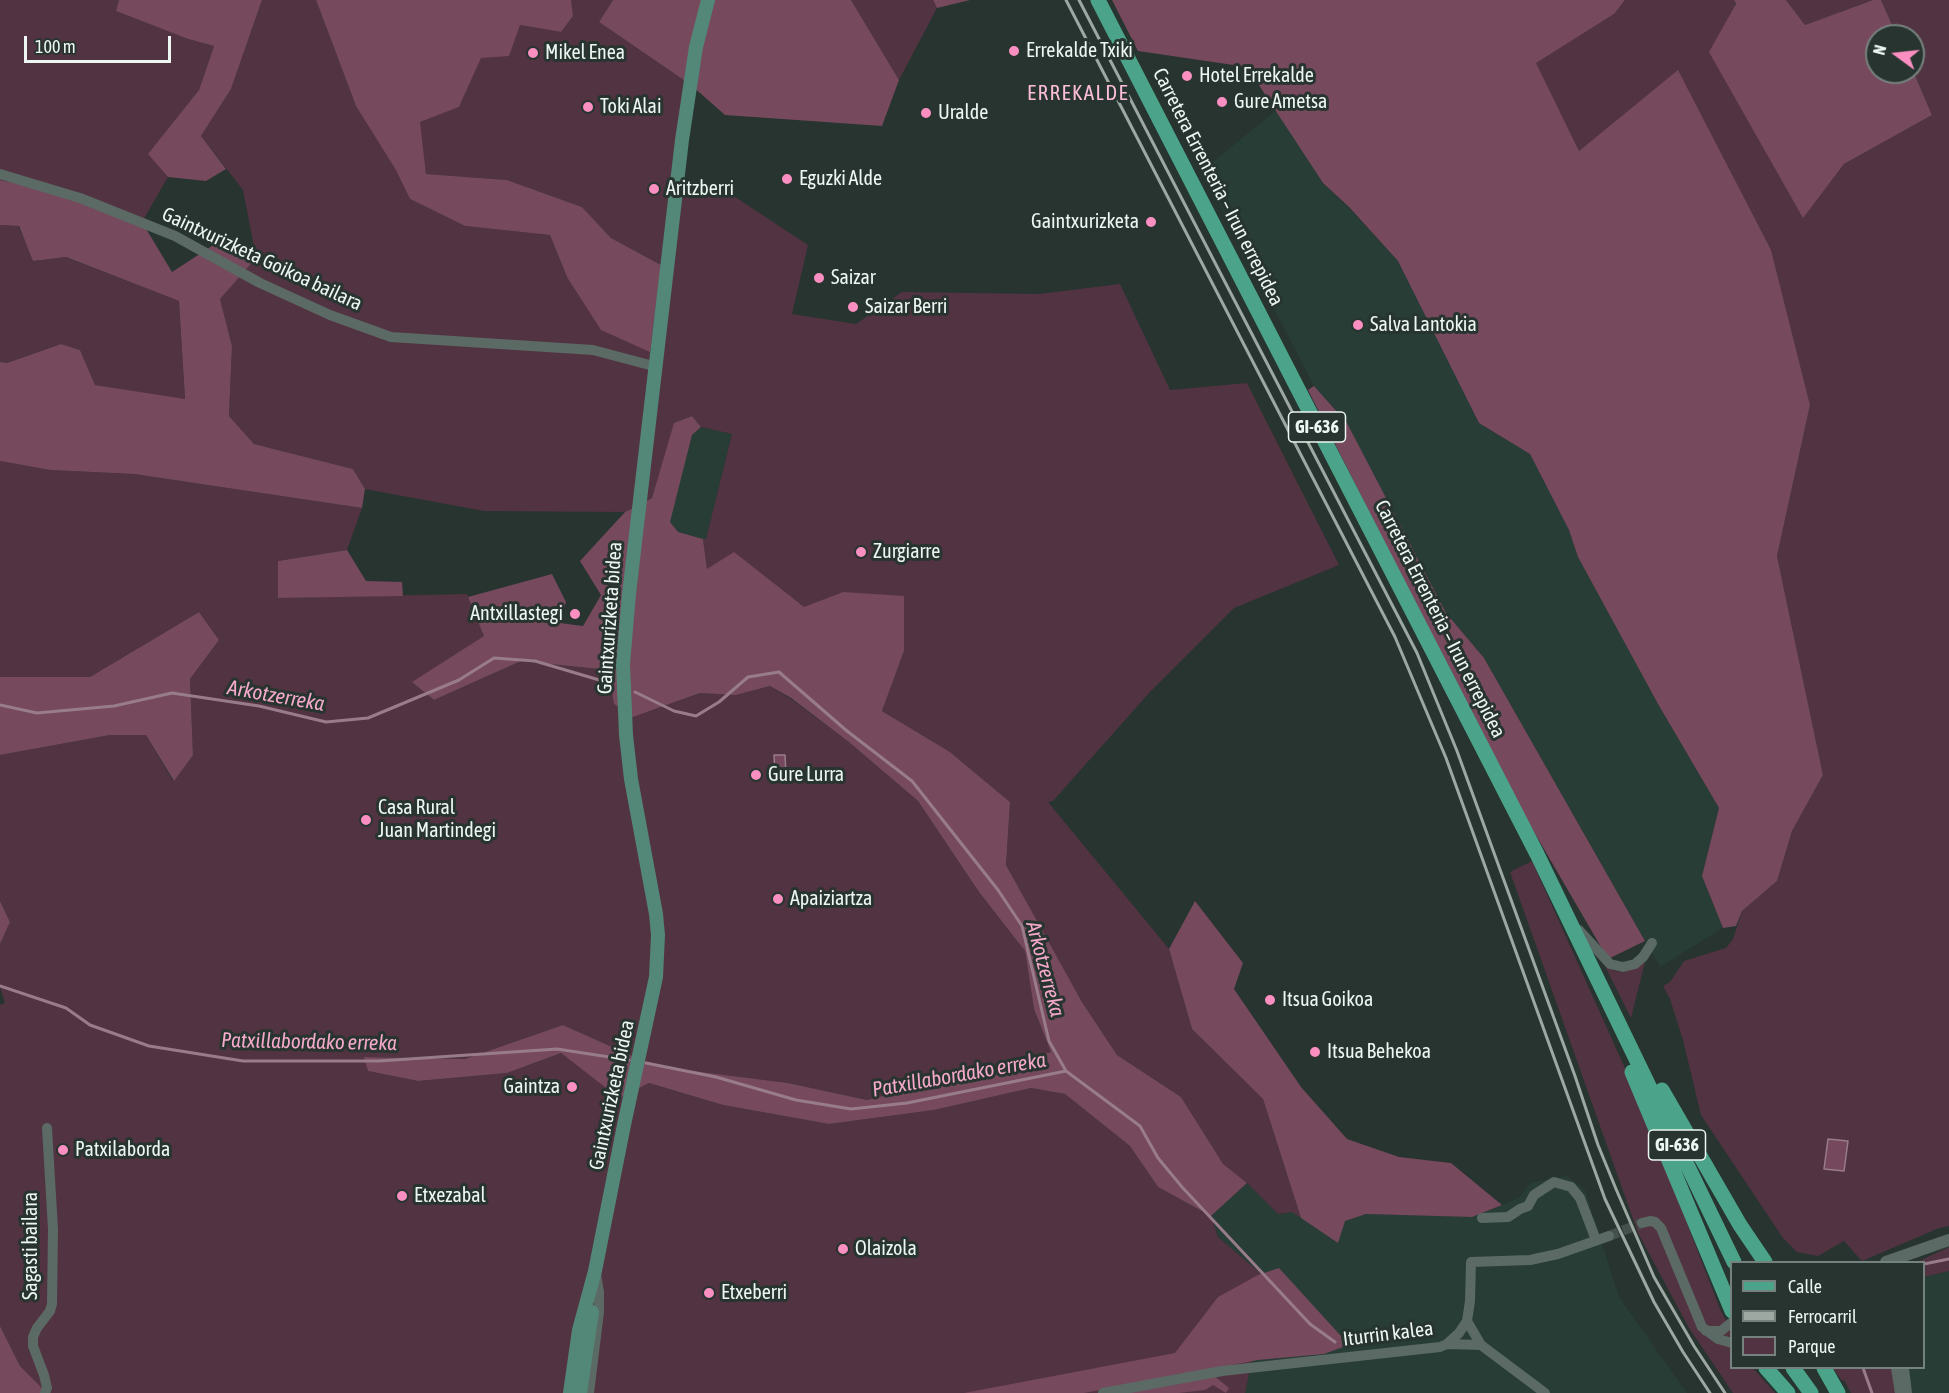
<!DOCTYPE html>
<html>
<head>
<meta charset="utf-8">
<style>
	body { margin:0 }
	#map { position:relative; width:1949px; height:1393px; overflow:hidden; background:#27342f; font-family:"Asap Condensed",sans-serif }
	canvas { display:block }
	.legend { position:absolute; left:1730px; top:1261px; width:195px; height:108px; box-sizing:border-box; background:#27342f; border:2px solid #76827d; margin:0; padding:8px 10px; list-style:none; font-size:18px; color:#edf6f2 }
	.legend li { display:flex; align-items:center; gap:12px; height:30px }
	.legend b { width:30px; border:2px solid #76827d }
	.north { position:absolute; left:1865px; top:24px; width:60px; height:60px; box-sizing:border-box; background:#27342f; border:2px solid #76827d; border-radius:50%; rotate:285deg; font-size:16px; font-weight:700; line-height:24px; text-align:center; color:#edf6f2 }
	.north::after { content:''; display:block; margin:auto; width:21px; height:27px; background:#fc8fc2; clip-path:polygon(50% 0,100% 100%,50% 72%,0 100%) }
	.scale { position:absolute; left:24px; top:36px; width:147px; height:27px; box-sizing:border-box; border:3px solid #edf6f2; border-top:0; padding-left:8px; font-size:18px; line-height:21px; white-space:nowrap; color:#edf6f2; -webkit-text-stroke:4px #27342f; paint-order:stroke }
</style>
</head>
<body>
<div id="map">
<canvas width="1949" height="1393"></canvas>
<ul class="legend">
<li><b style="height:8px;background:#4ba48a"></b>Calle</li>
<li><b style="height:8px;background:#9da8a3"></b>Ferrocarril</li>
<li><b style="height:16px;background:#523341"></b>Parque</li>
</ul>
<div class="north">N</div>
<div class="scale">100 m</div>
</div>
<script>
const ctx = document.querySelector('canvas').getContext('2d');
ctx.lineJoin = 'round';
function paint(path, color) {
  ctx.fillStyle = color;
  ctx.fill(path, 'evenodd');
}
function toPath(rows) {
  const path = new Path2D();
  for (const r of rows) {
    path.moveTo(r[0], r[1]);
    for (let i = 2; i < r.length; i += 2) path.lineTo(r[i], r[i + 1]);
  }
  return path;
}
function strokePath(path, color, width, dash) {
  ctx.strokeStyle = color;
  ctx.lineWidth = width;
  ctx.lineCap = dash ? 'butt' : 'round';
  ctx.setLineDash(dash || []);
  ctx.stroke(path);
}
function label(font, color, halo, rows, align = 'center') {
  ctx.font = font + ' "Asap Condensed",sans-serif';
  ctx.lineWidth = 6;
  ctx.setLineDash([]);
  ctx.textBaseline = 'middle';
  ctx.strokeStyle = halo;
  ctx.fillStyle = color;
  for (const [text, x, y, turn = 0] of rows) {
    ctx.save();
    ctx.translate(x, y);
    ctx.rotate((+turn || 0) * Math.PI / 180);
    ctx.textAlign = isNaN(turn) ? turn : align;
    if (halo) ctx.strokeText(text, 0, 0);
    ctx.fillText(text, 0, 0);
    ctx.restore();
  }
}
const built = toPath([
	[1276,110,1323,183,1348,207,1398,261,1479,423,1530,454,1569,530,1578,557,1658,704,1719,808,1702,876,1723,928,1660,967,1484,658,1446,613,1347,423,1314,386,1202,171],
	[701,427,732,434,706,539,703,539,678,532,669,522,692,435],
	[1567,1176,1585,1190,1619,1297,1687,1393,1245,1393,1254,1349,1292,1301,1218,1237,1211,1216,1247,1183,1278,1214,1292,1212,1345,1221,1366,1214,1472,1217,1519,1198,1530,1183],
	[1949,1271,1949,1393,1898,1393,1893,1368,1924,1368,1924,1277]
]);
const green = toPath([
	[0,0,119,0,116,11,188,39,214,46,199,90,149,154,168,177,142,222,86,199,0,180],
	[262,0,316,0,356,106,397,170,410,199,465,226,550,235,567,277,661,265,611,238,582,207,507,180,426,174,419,122,459,107,481,57,520,25,561,32,573,16,571,0,613,0,599,22,691,85,669,190,726,191,808,245,792,314,856,324,902,292,1039,294,1120,284,1170,390,1247,383,1339,565,1234,608,1150,692,1053,801,1048,802,1169,949,1192,1029,1263,1099,1301,1218,1292,1212,1278,1214,1247,1183,1223,1165,1181,1097,1117,1055,1082,1002,1006,865,1010,802,950,752,882,711,904,651,843,592,804,608,707,569,703,539,706,539,732,434,701,427,692,416,675,423,652,498,625,512,484,511,365,489,353,469,254,444,229,416,232,346,220,299,256,257,243,190,201,136,231,89],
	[851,0,933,0,937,8,899,80],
	[1625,0,1734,0,1803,217,1844,164,1932,115,1913,71,1913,36,1897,36,1881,0,1949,0,1949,1226,1939,1228,1862,1261,1844,1241,1818,1256,1797,1252,1783,1238,1701,1115,1683,1040,1670,999,1663,986,1670,982,1684,961,1726,948,1733,939,1742,911,1777,881,1792,831,1823,775,1777,556,1810,405,1771,251,1678,71,1579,151,1535,63,1614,14],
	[1786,0,1873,0,1805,25],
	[0,225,18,226,34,261,65,257,179,301,185,400,95,385,80,350,61,344,7,363,0,362],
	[0,461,50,470,134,474,362,508,347,550,278,561,279,598,467,594,485,636,413,682,434,700,521,661,608,670,614,704,633,717,700,693,736,695,770,686,791,699,850,743,918,801,979,892,1025,951,1034,1009,1051,1052,867,1100,788,1083,662,1067,630,1055,563,1025,465,1059,365,1057,368,1071,418,1081,507,1073,561,1053,619,1097,649,1083,723,1105,829,1124,934,1110,1031,1088,1065,1094,1130,1146,1158,1187,1211,1216,1218,1237,1293,1301,1254,1349,1245,1393,47,1393,20,1366,0,1326,0,1005,5,1003,0,987,0,944,10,922,0,901,0,755,110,735,146,735,173,781,193,754,190,679,219,640,199,612,90,677,0,677],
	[1532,861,1641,1104,1720,1309,1731,1331,1732,1368,1753,1368,1775,1393,1733,1393,1689,1328,1638,1233,1510,872],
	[1645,962,1631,1018,1605,966,1615,971,1624,972],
	[1949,1247,1949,1271,1924,1277,1924,1262,1917,1262],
	[1833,1368,1893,1368,1898,1393,1851,1393,1844,1380,1842,1381]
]);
const forest = toPath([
	[119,0,262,0,231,89,201,136,226,169,206,181,168,177,148,154,199,90,214,46,188,39,116,11],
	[316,0,571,0,573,16,561,32,520,25,509,56,481,58,459,107,420,122,426,174,507,180,582,207,611,238,661,265,650,352,601,330,567,277,550,235,465,226,410,199,396,170,356,106],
	[613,0,851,0,899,80,882,126,725,115,691,85,599,22],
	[933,0,970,0,937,8],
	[1112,0,1625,0,1614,14,1536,63,1579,151,1678,70,1771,250,1810,405,1777,556,1823,775,1792,831,1777,881,1742,911,1736,926,1723,928,1702,876,1719,808,1658,704,1578,557,1569,530,1530,454,1479,423,1398,261,1349,207,1323,183,1247,67,1138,51],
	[1734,0,1786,0,1805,25,1873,0,1881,0,1897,36,1877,36,1877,72,1913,71,1932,115,1844,164,1803,218,1709,52,1736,4],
	[0,180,86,199,142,222,172,272,215,244,256,258,220,299,232,346,229,416,254,444,353,469,365,489,362,508,134,474,50,470,0,461,0,362,7,363,61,344,80,350,95,385,185,399,179,301,66,257,33,261,19,226,0,225],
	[1314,386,1347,423,1446,613,1484,658,1645,941,1608,959,1505,782,1308,390],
	[692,416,701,427,692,435,670,522,678,532,703,539,707,569,734,552,804,607,843,592,904,596,904,651,882,711,950,752,1010,802,1006,865,1082,1002,1117,1055,1181,1097,1223,1164,1247,1183,1211,1216,1158,1187,1130,1146,1065,1094,1031,1088,934,1110,829,1124,723,1105,649,1083,619,1098,561,1053,507,1073,418,1081,368,1071,364,1057,465,1059,563,1025,630,1055,662,1067,788,1083,867,1100,1051,1052,1034,1009,1025,951,979,892,918,801,850,743,791,698,770,686,736,695,700,693,633,717,614,704,608,670,521,661,434,700,412,682,484,636,468,597,552,574,566,602,560,623,583,626,601,595,580,561,625,512,652,498,674,423],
	[347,550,366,581,402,582,403,596,278,598,278,561],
	[199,612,219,640,190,679,193,755,174,781,146,735,110,735,0,755,0,677,90,677],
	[0,901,10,922,0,944],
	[1195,901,1243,963,1234,989,1301,1087,1347,1139,1399,1157,1451,1163,1502,1205,1472,1217,1366,1214,1345,1221,1338,1243,1301,1218,1263,1099,1192,1029,1169,949],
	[1279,1268,1341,1336,1343,1347,1324,1354,1258,1360,1084,1393,964,1393,1175,1353,1218,1297,1258,1275],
	[0,1326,20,1366,47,1393,0,1393],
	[1213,1375,1229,1388,1226,1393,1213,1385,1205,1390,1179,1393,1120,1393]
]);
const water = toPath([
	[774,755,785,755,786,774,775,774,774,755],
	[1828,1139,1848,1141,1844,1171,1824,1169,1828,1139]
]);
const stream = toPath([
	[635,692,674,711,696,716,719,702,748,677,779,672,847,731,912,781,998,890,1022,926,1049,1041,1066,1071,1140,1126,1158,1158,1182,1187,1310,1324,1335,1342],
	[0,705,37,713,114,706,172,693,259,706,326,722,368,718,459,680,494,658,535,661,606,682],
	[0,986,66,1008,90,1025,149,1046,243,1061,379,1061,557,1049,629,1060],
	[646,1063,716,1077,796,1100,851,1109,907,1103,1066,1071],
	[1924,1264,1949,1259],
	[1863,1368,1872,1393]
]);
const minorTunnel = toPath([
	[1609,1236,1642,1223]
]);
const minor = toPath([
	[0,174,80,198,175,236,260,283,330,315,391,337,593,350,657,367],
	[1579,930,1610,964,1623,967,1635,964,1643,957,1652,943],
	[1482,1218,1508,1217,1520,1209,1528,1206,1534,1195,1554,1182,1571,1187,1580,1198,1596,1240],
	[1642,1223,1650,1221,1655,1222,1661,1228,1702,1327,1718,1339,1732,1343],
	[1467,1321,1481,1345,1545,1393],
	[1706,1331,1721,1331,1732,1322],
	[1447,1344,1481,1345],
	[1896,1368,1900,1393],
	[1904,1368,1907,1393],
	[45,1393,47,1388,44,1375,33,1346,33,1337,37,1328,50,1311,52,1304,53,1229,47,1128],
	[589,1393,599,1312,599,1292,596,1274],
	[1103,1393,1222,1371,1440,1347,1447,1344,1459,1333,1467,1321,1470,1301,1471,1262,1530,1260,1558,1254,1609,1236]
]);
const tertiary = toPath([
	[1886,1262,1949,1240]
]);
const secondary = toPath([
	[570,1393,579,1330,595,1271,624,1125,656,977,658,935,656,914,631,779,626,735,623,664,629,594,682,140,696,47,708,0],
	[580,1393,592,1312]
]);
const primary = toPath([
	[1098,0,1537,854,1734,1262],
	[1632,1072,1732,1311],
	[1662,1090,1740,1225,1765,1262],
	[1766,1368,1788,1393],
	[1793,1368,1811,1393],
	[1824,1368,1838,1393]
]);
const rail = toPath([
	[1066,0,1395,637,1446,758,1605,1199,1654,1302,1683,1352,1710,1393],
	[1079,0,1417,653,1457,751,1575,1076,1598,1145,1616,1189,1654,1277,1694,1346,1725,1393]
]);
const markers = [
	[1014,51,6,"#fc8fc2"],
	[533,53,6,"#fc8fc2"],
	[1187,76,6,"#fc8fc2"],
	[1222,102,6,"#fc8fc2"],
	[588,107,6,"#fc8fc2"],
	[926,113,6,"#fc8fc2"],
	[787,179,6,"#fc8fc2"],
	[654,189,6,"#fc8fc2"],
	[1151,222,6,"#fc8fc2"],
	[819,278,6,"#fc8fc2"],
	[853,307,6,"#fc8fc2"],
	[1358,325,6,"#fc8fc2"],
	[861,552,6,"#fc8fc2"],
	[575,614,6,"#fc8fc2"],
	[756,775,6,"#fc8fc2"],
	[366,820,6,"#fc8fc2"],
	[778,899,6,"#fc8fc2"],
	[1270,1000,6,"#fc8fc2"],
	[1315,1052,6,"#fc8fc2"],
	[572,1087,6,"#fc8fc2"],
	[63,1150,6,"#fc8fc2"],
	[402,1196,6,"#fc8fc2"],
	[843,1249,6,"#fc8fc2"],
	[709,1293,6,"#fc8fc2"]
];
const shields = [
	[1317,427,57],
	[1677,1145,57]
];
const shieldNames = [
	["GI-636",1317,427],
	["GI-636",1677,1145]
];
const poiNames = [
	["Errekalde Txiki",1026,51],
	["Mikel Enea",545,53],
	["Hotel Errekalde",1199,76],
	["Gure Ametsa",1234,102],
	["Toki Alai",600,107],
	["Uralde",938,113],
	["Eguzki Alde",799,179],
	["Aritzberri",666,189],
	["Gaintxurizketa",1139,222,"right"],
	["Saizar",831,278],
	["Saizar Berri",865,307],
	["Salva Lantokia",1370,325],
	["Zurgiarre",873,552],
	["Antxillastegi",563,614,"right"],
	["Gure Lurra",768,775],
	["Casa Rural",378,808],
	["Juan Martindegi",378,831],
	["Apaiziartza",790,899],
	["Itsua Goikoa",1282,1000],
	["Itsua Behekoa",1327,1052],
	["Gaintza",560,1087,"right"],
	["Patxilaborda",75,1150],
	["Etxezabal",414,1196],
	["Olaizola",855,1249],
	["Etxeberri",721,1293]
];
const streetNames = [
	["Carretera Errenteria – Irun errepidea",1218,187,63],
	["Gaintxurizketa Goikoa bailara",262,259,25],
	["Gaintxurizketa bidea",610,618,-86],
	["Carretera Errenteria – Irun errepidea",1440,619,63],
	["Gaintxurizketa bidea",612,1095,-78],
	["Sagasti bailara",31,1246,-90],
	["Iturrin kalea",1388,1334,-7]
];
const neighbourhoodNames = [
	["ERREKALDE",1078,93]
];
const waterNames = [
	["Arkotzerreka",276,696,10],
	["Arkotzerreka",1045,969,75],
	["Patxillabordako erreka",309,1042,1],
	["Patxillabordako erreka",959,1075,-10]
];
paint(built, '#273d35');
paint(green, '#523341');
paint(forest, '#76495d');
paint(water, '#75485d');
strokePath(water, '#997c8a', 1.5);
strokePath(stream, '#997c8a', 3);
strokePath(minorTunnel, '#45514c', 10, [10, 5]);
strokePath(minor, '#5b6a64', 10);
strokePath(tertiary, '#5b6a64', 12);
strokePath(secondary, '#538777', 14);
strokePath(primary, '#4ba48a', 15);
strokePath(rail, '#9da8a3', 3);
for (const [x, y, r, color] of markers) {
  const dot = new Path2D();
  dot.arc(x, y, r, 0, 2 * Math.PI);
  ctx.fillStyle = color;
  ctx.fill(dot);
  strokePath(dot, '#27342f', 2);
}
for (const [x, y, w] of shields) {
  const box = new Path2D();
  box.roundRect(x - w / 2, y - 15, w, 30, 4.5);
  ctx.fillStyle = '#27342f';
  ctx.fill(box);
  strokePath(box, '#edf6f2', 1.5);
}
label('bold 18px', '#edf6f2', null, shieldNames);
label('20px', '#edf6f2', '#27342f', poiNames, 'left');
label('20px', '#edf6f2', '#27342f', streetNames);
ctx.letterSpacing = '1.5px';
label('21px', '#fdbed9', '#27342f', neighbourhoodNames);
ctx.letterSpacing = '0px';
label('italic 21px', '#f4a9ca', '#27342f', waterNames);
</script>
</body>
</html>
